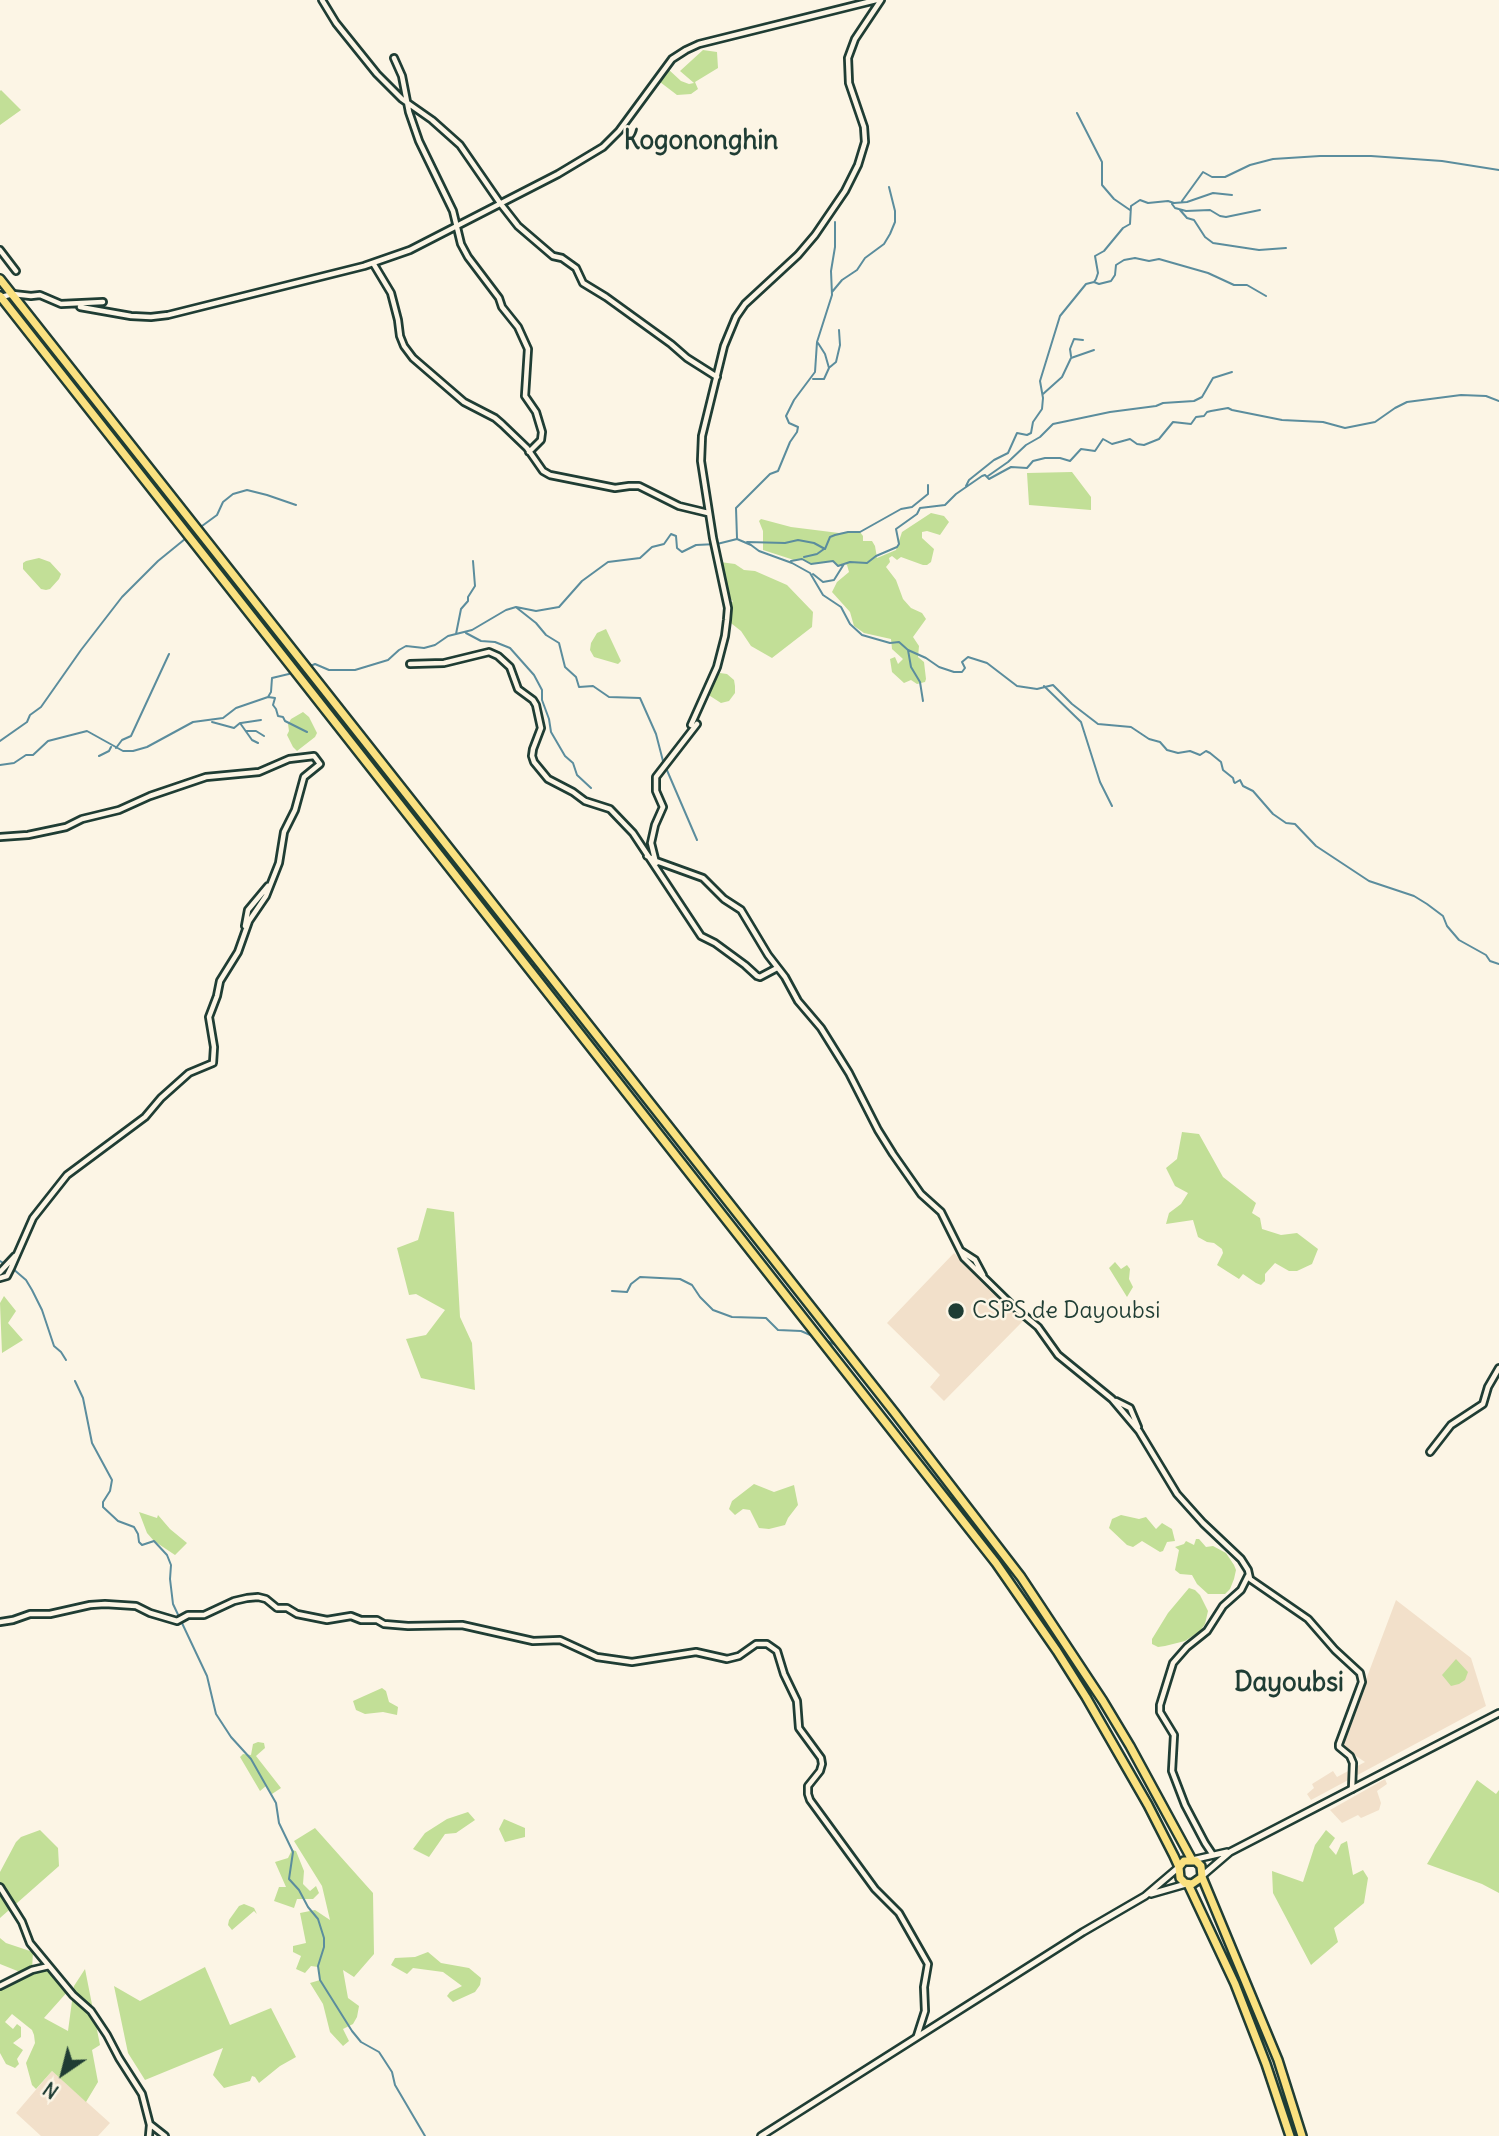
<!DOCTYPE html>
<html>
<head>
<meta charset="utf-8">
<style>
	body { margin:0 }
	#map { position:relative; width:1499px; height:2136px; overflow:hidden; background:#fcf5e5; font-family:Delius,sans-serif }
	canvas { display:block }
	.north { position:absolute; left:28px; top:2038px; width:70px; height:70px; -webkit-text-stroke:5px #fcf5e5; paint-order:stroke; rotate:215deg; font-size:19px; font-weight:700; line-height:28px; text-align:center; color:#1f3d34 }
	.north::after { content:''; display:block; margin:auto; width:24px; height:32px; background:#1f3d34; clip-path:polygon(50% 0,100% 100%,50% 72%,0 100%) }
</style>
</head>
<body>
<div id="map">
<canvas width="1499" height="2136"></canvas>
<div class="north">N</div>
</div>
<script>
const ctx = document.querySelector('canvas').getContext('2d');
ctx.lineJoin = 'round';
function paint(path, color) {
  ctx.fillStyle = color;
  ctx.fill(path, 'evenodd');
}
function toPath(rows) {
  const path = new Path2D();
  for (const r of rows) {
    path.moveTo(r[0], r[1]);
    for (let i = 2; i < r.length; i += 2) path.lineTo(r[i], r[i + 1]);
  }
  return path;
}
function strokePath(path, color, width, dash) {
  ctx.strokeStyle = color;
  ctx.lineWidth = width;
  ctx.lineCap = dash ? 'butt' : 'round';
  ctx.setLineDash(dash || []);
  ctx.stroke(path);
}
function label(font, color, halo, rows, align = 'center') {
  ctx.font = font + ' Delius,sans-serif';
  ctx.lineWidth = 5;
  ctx.setLineDash([]);
  ctx.textBaseline = 'middle';
  ctx.strokeStyle = halo;
  ctx.fillStyle = color;
  for (const [text, x, y, turn = 0] of rows) {
    ctx.save();
    ctx.translate(x, y);
    ctx.rotate((+turn || 0) * Math.PI / 180);
    ctx.textAlign = isNaN(turn) ? turn : align;
    if (halo) ctx.strokeText(text, 0, 0);
    ctx.fillText(text, 0, 0);
    ctx.restore();
  }
}
const built = toPath([
	[954,1253,1023,1321,944,1401,930,1387,940,1375,887,1323],
	[1396,1600,1471,1658,1486,1706,1311,1800,1307,1794,1314,1788,1312,1784,1333,1771,1337,1777,1365,1762,1341,1746],
	[1385,1779,1387,1784,1377,1791,1381,1803,1379,1810,1361,1818,1358,1815,1342,1823,1330,1810],
	[52,2071,110,2123,98,2136,41,2136,16,2113]
]);
const green = toPath([
	[703,50,717,52,718,68,695,82,698,89,691,94,677,95,660,82,668,69,681,81,689,84,694,83,680,71],
	[1,90,21,110,0,125,0,91],
	[1072,472,1091,497,1091,510,1029,505,1027,473],
	[931,513,944,516,949,522,940,535,927,531,922,532,922,538,934,549,931,562,927,565,923,565,901,557,897,560,892,556,889,558,890,562,886,567,896,580,903,599,911,608,922,613,926,619,913,637,919,646,918,657,924,662,926,679,925,682,917,684,911,680,904,683,892,672,890,659,895,657,898,664,903,659,892,649,891,639,864,633,854,626,850,612,832,592,837,582,849,572,847,565,844,563,838,566,833,561,811,564,802,559,794,560,763,550,763,531,759,521,761,519,791,527,839,533,860,532,863,536,863,541,872,541,875,546,877,558,896,550,902,532],
	[39,558,50,562,61,574,59,579,50,589,46,590,41,589,23,569,23,563,26,561],
	[720,562,735,564,744,570,755,571,787,585,813,612,812,627,772,658,751,646,741,631,727,620,728,608,733,601,724,594],
	[606,629,621,661,618,664,594,657,590,650,591,643,597,633],
	[720,673,727,674,734,680,735,686,735,693,729,701,721,703,707,694,705,688],
	[303,712,309,717,317,733,315,737,297,751,293,747,287,735,289,731,288,724,291,719],
	[1182,1132,1199,1134,1223,1177,1256,1203,1252,1213,1260,1218,1262,1229,1281,1235,1297,1233,1318,1249,1312,1264,1297,1271,1289,1271,1275,1263,1265,1274,1265,1281,1261,1285,1256,1283,1243,1274,1239,1279,1217,1265,1223,1253,1222,1249,1214,1243,1207,1242,1198,1237,1193,1220,1166,1224,1169,1213,1181,1204,1188,1193,1175,1186,1166,1168,1177,1159],
	[427,1208,454,1212,460,1317,472,1343,475,1390,421,1378,406,1339,426,1335,445,1310,416,1294,409,1295,397,1248,418,1240],
	[1115,1262,1121,1269,1127,1265,1130,1269,1129,1279,1133,1287,1127,1297,1109,1268],
	[4,1296,16,1311,8,1323,23,1340,2,1353,0,1303],
	[754,1484,774,1492,794,1485,798,1505,788,1518,785,1525,769,1529,759,1528,750,1510,743,1509,735,1515,729,1509,732,1501],
	[139,1512,157,1518,158,1515,170,1529,187,1543,175,1555,154,1541,147,1533],
	[1121,1515,1139,1519,1146,1517,1156,1529,1162,1523,1172,1529,1175,1541,1167,1542,1163,1551,1160,1552,1142,1541,1133,1547,1127,1545,1109,1528,1112,1519],
	[1196,1539,1199,1539,1206,1547,1213,1546,1226,1553,1234,1565,1236,1570,1234,1579,1230,1589,1225,1594,1208,1594,1197,1584,1192,1575,1180,1574,1175,1570,1179,1550,1175,1547,1184,1544,1186,1541,1194,1545],
	[1189,1588,1195,1590,1200,1595,1208,1611,1205,1624,1200,1631,1185,1641,1165,1646,1158,1647,1152,1644,1152,1639,1168,1613],
	[1456,1659,1468,1672,1465,1680,1459,1684,1451,1686,1442,1675],
	[382,1688,386,1691,389,1702,398,1707,397,1715,383,1712,365,1714,356,1710,353,1701],
	[258,1742,264,1743,265,1748,256,1756,281,1788,272,1794,266,1786,260,1791,240,1757,243,1754,251,1755,253,1744],
	[1477,1780,1496,1794,1499,1790,1499,1893,1482,1884,1427,1864],
	[468,1812,475,1820,456,1833,445,1834,429,1857,413,1849,425,1833,447,1819],
	[504,1819,525,1828,525,1837,505,1842,499,1829],
	[315,1828,373,1893,374,1954,354,1977,343,1970,348,1998,359,2006,357,2017,353,2024,343,2029,349,2041,343,2046,330,2032,323,2004,310,1983,320,1980,318,1967,311,1966,305,1973,296,1969,301,1956,293,1952,293,1946,306,1943,300,1913,315,1910,330,1920,322,1886,294,1841],
	[40,1830,58,1848,59,1866,0,1918,0,1872,16,1842,21,1837],
	[1326,1830,1335,1838,1329,1847,1336,1855,1341,1844,1347,1841,1353,1875,1363,1870,1368,1878,1364,1903,1334,1928,1338,1942,1311,1965,1273,1893,1272,1871,1303,1882,1315,1845],
	[292,1850,296,1851,304,1871,303,1884,310,1891,316,1886,319,1893,313,1899,297,1899,294,1908,274,1901,279,1887,286,1887,275,1862,288,1858],
	[244,1904,254,1908,257,1914,254,1911,232,1930,228,1925,229,1920,239,1906],
	[0,1938,6,1943,33,1952,32,1970,49,1966,69,1990,44,2018,68,2031,74,1986,85,1969,100,2045,92,2050,98,2082,86,2102,52,2071,36,2089,32,2085,26,2063,35,2043,34,2035,32,2030,12,2014,5,2022,13,2029,17,2024,21,2027,21,2037,13,2043,23,2050,17,2059,19,2064,15,2068,6,2064,0,2053,0,1986,25,1974,0,1964],
	[428,1952,441,1963,469,1968,481,1978,480,1985,475,1992,453,2002,447,1996,450,1992,462,1986,443,1972,413,1968,407,1974,391,1965,395,1958,415,1957],
	[205,1967,230,2025,271,2008,296,2057,280,2066,259,2083,255,2077,252,2076,250,2081,224,2088,213,2075,223,2048,145,2080,128,2053,114,1986,140,2001]
]);
const stream = toPath([
	[1077,113,1102,162,1102,185,1114,199,1130,210],
	[1182,201,1203,172,1212,177,1225,177,1250,165,1273,159,1320,156,1371,156,1442,161,1499,170],
	[1172,204,1175,208,1186,211,1210,210,1220,216,1226,217,1260,210],
	[1180,210,1187,218,1194,220,1205,237,1213,243,1259,250,1286,248],
	[1094,282,1099,284,1111,281,1115,275,1116,265,1124,260,1135,258,1149,261,1159,259,1208,273,1234,285,1247,285,1266,296],
	[832,292,842,280,857,270,865,258,884,244,890,234,895,222,895,211,889,187],
	[1071,356,1070,349,1074,339,1083,340],
	[830,367,836,362,840,345,839,330],
	[813,379,824,379,829,368,825,354,818,343],
	[1043,394,1062,377,1071,358,1094,350],
	[988,476,1008,462,1026,445,1040,437,1053,424,1110,412,1156,406,1163,403,1194,401,1202,397,1213,378,1232,372],
	[966,486,969,480,994,460,1008,453,1017,433,1027,435,1031,433,1033,422,1042,409,1043,398,1040,381,1060,316,1086,284,1094,282,1096,279,1098,273,1095,256,1104,251,1123,228,1130,224,1131,206,1140,200,1148,203,1168,201,1174,203,1187,202,1213,193,1232,195],
	[202,526,217,515,223,502,233,494,247,490,267,495,296,505],
	[737,538,736,508,770,474,778,471,790,442,797,432,798,427,789,423,786,416,794,400,815,372,817,342,832,295,831,271,835,247,835,222],
	[747,542,785,543,798,540,814,543,825,549,830,537,835,535,848,532,860,532,901,509,912,507,928,494,928,485],
	[804,557,817,554,824,549],
	[791,561,802,559,811,564,833,561,838,566,850,562,867,563,876,556,897,547,899,544,896,529,917,514,920,508,945,505,956,494,982,476,985,475,989,479,1011,467,1027,468,1033,461,1045,458,1060,458,1070,461,1081,449,1095,451,1103,439,1112,444,1130,439,1137,444,1144,445,1159,439,1173,422,1191,424,1196,417,1204,416,1207,412,1211,411,1228,408,1232,410,1282,420,1323,422,1345,428,1375,422,1395,408,1407,402,1461,395,1486,396,1499,401],
	[813,574,823,582,834,580,844,564],
	[517,608,536,623,546,635,559,643,565,667,576,677,579,687,593,686,609,697,640,698,656,734,663,761,697,840],
	[466,633,481,641,495,642,510,648,534,675,542,690,542,700,549,719,551,732,565,756,573,763,577,775,591,788],
	[456,634,461,609,468,601,468,597,475,586,473,561],
	[908,650,911,667,920,682,923,701],
	[308,667,315,664,329,670,355,670,388,660,399,650,406,646,424,648,435,645,448,636,472,630,506,610,516,607,536,611,559,607,582,581,608,562,640,558,652,547,664,544,671,534,676,536,677,548,682,552,696,545,717,544,737,539,751,545,759,551,792,563,810,573,823,595,841,607,850,624,862,635,890,643,899,642,908,650,926,658,939,667,954,672,962,672,965,668,962,662,968,657,987,663,1017,686,1037,689,1053,685,1072,704,1098,724,1131,727,1149,739,1160,742,1167,750,1178,753,1190,751,1200,755,1206,751,1210,753,1221,762,1223,770,1233,778,1234,782,1235,783,1240,780,1243,786,1253,791,1273,814,1286,823,1295,824,1316,846,1369,881,1414,896,1427,904,1443,916,1447,926,1459,940,1486,955,1490,961,1499,964],
	[1044,686,1081,722,1100,782,1112,806],
	[268,697,275,698,273,705,276,709,278,716,283,717,285,721,307,732],
	[212,722,234,728,240,723,252,740,258,743],
	[241,723,261,720],
	[246,731,256,731,264,736],
	[0,741,27,722,30,715,41,707,81,650,122,597,158,561,185,539],
	[116,748,122,740,131,736,169,654],
	[99,756,109,751,111,747],
	[0,765,14,763,26,755,33,755,48,741,87,731,123,751,133,751,147,747,193,722,223,718,236,708,268,697,271,692,272,678,293,673],
	[0,1261,7,1265],
	[12,1268,26,1280,32,1290,42,1310,54,1346,61,1352,66,1360],
	[612,1291,627,1292,631,1284,640,1277,680,1279,692,1285,700,1297,713,1310,732,1317,766,1318,778,1330,801,1331,815,1337],
	[827,1341,838,1346],
	[75,1381,83,1398,92,1443,112,1480,110,1491,103,1502,103,1507,118,1521,134,1527,138,1534,139,1542,142,1545,154,1541,167,1555,171,1565,170,1579,173,1604,207,1676,216,1714,231,1737,251,1759,276,1803,279,1823,293,1852,289,1879,299,1890,308,1907,318,1919,324,1938,324,1947,318,1966,320,1980,352,2031,361,2042,379,2052,392,2072,395,2085,425,2136]
]);
const minor = toPath([
	[322,0,336,23,377,74,402,99,432,120,460,145,500,203,518,226,553,256,562,258,576,268,583,283,606,297,671,344,687,358,717,377],
	[394,58,402,76,409,112,419,141,453,211,461,244,468,257,499,298,502,307,518,327,528,349,525,396,536,412,542,432,541,440,529,452],
	[0,250,16,271],
	[373,263,391,293,398,320,400,336,404,346,413,358,464,402,495,418,502,424,527,448,543,471,550,475,615,488,629,486,639,486,679,506,708,513],
	[1,297,13,294,31,296,40,295,61,304,103,302],
	[80,307,131,316,151,317,168,315,364,266,410,250,558,174,603,147,619,131,672,59,686,50,699,44,876,0],
	[410,664,444,663,489,652,498,656,510,667,518,689,533,700,536,705,541,728,533,749,532,756,534,762,548,779,573,792,585,801,610,809,633,833,701,936,715,943,745,965,757,976,760,977,777,968],
	[691,725,717,667,725,636,727,620,728,608,713,538,701,461,702,436,724,346,736,317,745,304,798,255,815,235,845,191,858,165,865,142,864,127,849,83,848,58,855,39,881,0],
	[0,837,28,835,66,827,82,819,119,810,150,796,206,777,259,772,289,759,314,756,320,764,304,777,295,810,284,832,279,863,266,896,249,921,238,952,220,981,217,996,209,1017,214,1047,213,1063,189,1073,161,1098,145,1117,67,1175,33,1218,11,1268,7,1276,0,1278],
	[647,856,656,861,703,878,724,899,741,910,768,955,785,977,798,1001,821,1028,849,1073,878,1130,893,1154,921,1194,941,1212,964,1258,1014,1307,1038,1327,1058,1355,1112,1399,1139,1431,1177,1494,1203,1523,1241,1559,1248,1570,1250,1579,1308,1619,1335,1650,1360,1673,1362,1682,1339,1744,1339,1747,1350,1756,1353,1763,1352,1789],
	[656,863,651,843,655,825,663,807,656,791,656,777,697,724],
	[245,926,248,910,268,886],
	[961,1251,975,1260,983,1275],
	[0,1272,15,1256],
	[1116,1401,1130,1408,1138,1427],
	[1430,1452,1451,1425,1483,1404,1488,1387,1499,1368],
	[0,1622,13,1620,30,1614,50,1614,90,1605,105,1604,136,1606,150,1613,177,1621,188,1615,204,1615,234,1601,247,1598,258,1597,266,1599,277,1608,287,1608,297,1614,327,1620,351,1616,361,1620,377,1620,384,1624,408,1626,462,1625,533,1641,560,1640,597,1657,632,1662,696,1652,727,1659,739,1656,756,1644,767,1644,777,1651,784,1674,797,1701,799,1728,821,1758,822,1764,820,1771,808,1786,808,1794,810,1800,875,1889,899,1913,928,1964,924,1987,925,2011,917,2036],
	[1213,1855,1205,1843,1185,1805,1172,1771,1174,1735,1160,1712,1160,1705,1173,1663,1187,1647,1207,1631,1223,1606,1241,1590,1248,1576],
	[0,1887,22,1922,30,1943,73,1995,91,2011,107,2035,119,2058,142,2094,150,2125,149,2136],
	[0,1986,32,1970,49,1966],
	[151,2125,165,2136]
]);
const tertiary = toPath([
	[1192,1860,1227,1852],
	[1202,1876,1230,1852,1499,1713],
	[1151,1894,1186,1884],
	[761,2136,1083,1932,1145,1896,1179,1867]
]);
const trunk = toPath([
	[0,279,894,1412,1021,1577,1103,1701,1130,1746,1192,1860],
	[0,296,996,1563,1057,1651,1086,1697,1148,1805,1174,1856,1179,1867,1180,1878,1185,1883,1192,1884,1202,1877,1201,1866,1196,1861,1184,1861,1179,1867],
	[1202,1877,1278,2060,1302,2136],
	[1188,1884,1235,1984,1266,2064,1290,2136]
]);
const markers = [
	[956,1311,9,"#1f3d34"]
];
const poiNames = [
	["CSPS de Dayoubsi",972,1311]
];
const quarterNames = [
	["Kogononghin",701,142],
	["Dayoubsi",1289,1684]
];
paint(built, '#f2e0ca');
paint(green, '#c2df97');
strokePath(stream, '#5b8d9d', 2);
strokePath(minor, '#1f3d34', 10);
strokePath(tertiary, '#1f3d34', 10);
strokePath(trunk, '#1f3d34', 12);
strokePath(minor, '#fcf5e5', 4.5);
strokePath(tertiary, '#fcf5e5', 5);
strokePath(trunk, '#fae180', 7);
for (const [x, y, r, color] of markers) {
  const dot = new Path2D();
  dot.arc(x, y, r, 0, 2 * Math.PI);
  ctx.fillStyle = color;
  ctx.fill(dot);
  strokePath(dot, '#fcf5e5', 2.5);
}
label('23px', '#1f3d34', '#fcf5e5', poiNames, 'left');
label('bold 26px', '#1f3d34', '#fcf5e5', quarterNames);
</script>
</body>
</html>
